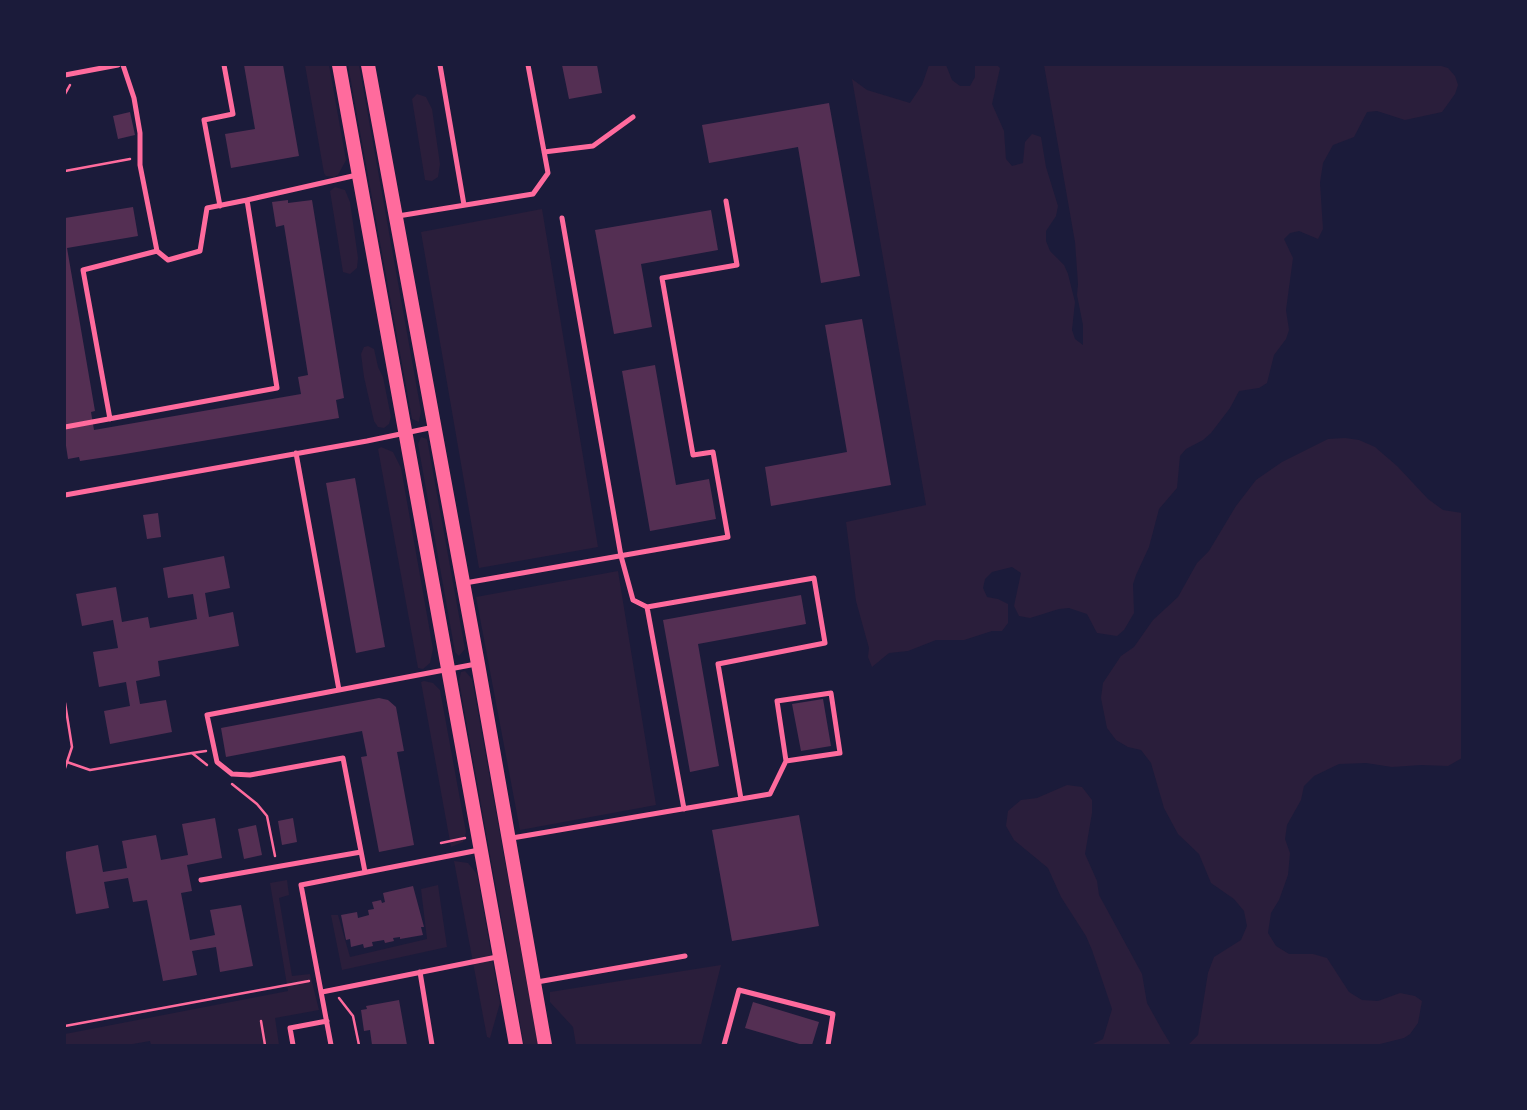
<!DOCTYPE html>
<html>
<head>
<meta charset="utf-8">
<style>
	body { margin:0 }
	#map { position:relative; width:1527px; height:1110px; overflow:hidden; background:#1b1b3a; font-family:Helvetica,sans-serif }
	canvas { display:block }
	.frame { position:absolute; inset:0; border:66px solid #1b1b3a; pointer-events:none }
</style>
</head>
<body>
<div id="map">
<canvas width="1527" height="1110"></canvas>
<div class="frame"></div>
</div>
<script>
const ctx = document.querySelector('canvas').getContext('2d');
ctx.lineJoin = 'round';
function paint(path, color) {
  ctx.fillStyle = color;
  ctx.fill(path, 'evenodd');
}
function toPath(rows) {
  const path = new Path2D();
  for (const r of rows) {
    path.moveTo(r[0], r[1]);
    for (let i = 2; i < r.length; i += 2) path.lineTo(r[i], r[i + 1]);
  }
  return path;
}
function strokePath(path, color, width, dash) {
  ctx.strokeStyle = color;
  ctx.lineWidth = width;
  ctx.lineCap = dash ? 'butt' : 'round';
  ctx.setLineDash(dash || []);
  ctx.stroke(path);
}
const green = toPath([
	[305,65,329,65,346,160,338,175,334,177,326,176,324,173],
	[348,65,359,65,421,411,419,422,412,419],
	[929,65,946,65,952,80,960,86,970,86,975,77,975,65,997,65,1000,68,992,104,1004,131,1006,159,1012,166,1023,163,1025,142,1032,134,1041,137,1046,167,1058,206,1056,216,1046,231,1046,241,1050,251,1064,265,1068,274,1075,302,1072,330,1075,339,1083,345,1083,325,1077,295,1078,284,1075,242,1044,65,1438,65,1448,68,1455,76,1458,85,1455,94,1442,112,1405,120,1377,111,1367,112,1354,137,1333,145,1323,163,1320,183,1323,229,1318,239,1299,231,1290,233,1284,239,1293,258,1286,310,1289,330,1286,339,1274,355,1267,383,1259,388,1239,391,1230,408,1211,433,1203,440,1186,449,1180,456,1177,488,1159,509,1149,547,1136,575,1133,584,1134,613,1124,630,1117,636,1097,633,1087,614,1069,608,1059,609,1030,618,1019,616,1014,606,1021,573,1012,567,992,572,985,579,983,588,987,597,998,599,1008,604,1008,623,1002,631,992,631,964,640,936,640,908,651,889,653,872,667,868,657,869,648,856,601,846,522,926,505,852,79,867,90,910,103,922,85],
	[417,94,426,97,432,109,440,164,438,177,432,181,425,180,412,99],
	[335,187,345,190,350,202,358,258,357,268,350,274,343,272,330,191],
	[542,209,598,547,479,568,421,232],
	[368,346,374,349,378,367,383,377,391,417,389,424,384,428,378,427,374,421,364,377,361,354,364,347],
	[421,437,427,439,465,649,459,656,455,652,418,444],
	[1345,438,1359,440,1375,447,1397,466,1428,499,1443,510,1462,513,1462,758,1448,766,1421,765,1392,767,1366,763,1339,764,1314,776,1304,786,1301,800,1287,825,1285,839,1290,853,1288,875,1279,900,1271,913,1268,933,1276,946,1289,954,1313,954,1327,958,1349,992,1362,1000,1378,1001,1400,993,1415,996,1422,1001,1418,1023,1410,1034,1404,1038,1376,1045,1188,1045,1198,1035,1208,973,1214,957,1241,940,1247,926,1244,911,1234,899,1211,883,1199,854,1178,834,1164,808,1151,763,1141,750,1128,747,1116,740,1107,728,1101,698,1103,683,1121,656,1134,647,1153,620,1178,597,1197,563,1209,551,1236,506,1256,480,1282,462,1328,439],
	[381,447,393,452,401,468,433,649,430,663,423,669,418,668,378,449],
	[618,571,656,805,520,830,476,597],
	[465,671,472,679,538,1045,524,1045,459,681,461,672],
	[424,681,433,683,440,690,466,832,463,842,451,847,421,682],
	[1067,785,1082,787,1092,800,1092,813,1085,854,1097,881,1099,895,1142,974,1147,1003,1162,1030,1171,1045,1175,1045,1091,1045,1103,1039,1112,1009,1092,950,1086,936,1061,897,1048,868,1014,840,1006,826,1008,811,1021,800,1037,798],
	[454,861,468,863,477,874,500,1003,490,1038,487,1037],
	[287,880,289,895,279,898,292,976,310,974,319,1010,275,1018,279,1045,151,1045,150,1041,127,1045,65,1045,65,1034,288,991,270,883],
	[438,885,447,947,342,970,331,915,338,915,350,957,427,939,421,889],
	[721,965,701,1045,576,1045,573,1027,550,1002,550,992]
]);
const building = toPath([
	[244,65,283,65,299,156,231,168,225,134,255,129],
	[562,65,597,65,602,93,569,99],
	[829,103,860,276,821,283,798,147,709,163,702,125],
	[130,112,135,135,118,139,113,116],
	[288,200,288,203,312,200,344,398,336,400,339,418,119,455,80,461,79,457,68,459,65,439,65,218,133,207,138,236,67,248,95,411,91,412,94,430,301,394,298,377,308,375,284,225,276,227,272,202],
	[711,210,718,250,641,264,652,327,614,334,595,230],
	[862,319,891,485,771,506,765,467,847,452,825,325],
	[655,365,676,485,709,479,716,519,650,531,622,371],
	[355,478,385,647,356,653,326,483],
	[158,513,161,537,147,539,143,515],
	[224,556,230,588,205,593,209,617,233,612,239,646,158,661,160,676,136,681,140,704,166,700,172,732,110,744,104,711,130,706,126,682,99,687,93,652,118,648,113,620,82,626,76,594,116,587,122,622,148,617,150,628,197,619,193,594,168,598,163,568],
	[801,595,806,624,698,644,719,766,690,772,663,620],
	[379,698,388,700,396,707,404,751,397,752,414,845,379,852,361,757,367,756,362,731,226,757,221,728],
	[823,699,831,746,801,751,792,704],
	[799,815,819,926,732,941,712,830],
	[215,818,222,858,187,865,192,891,181,893,190,940,215,935,210,910,241,905,253,966,220,972,216,947,192,951,197,975,163,981,147,900,133,902,128,878,104,882,109,908,76,914,65,852,98,845,103,872,127,868,122,841,156,835,161,860,188,855,182,824],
	[293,818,297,842,282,845,278,821],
	[256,825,262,855,244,859,238,829],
	[413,886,424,927,421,927,423,935,400,939,400,937,393,938,394,941,385,943,384,940,372,942,373,946,364,948,363,944,351,947,350,939,346,940,341,915,357,912,358,918,369,915,368,910,374,909,372,902,381,900,382,903,385,902,383,893],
	[399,1000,407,1045,372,1045,370,1030,364,1031,361,1010,367,1009,366,1006],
	[753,1002,819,1022,812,1045,803,1045,745,1028]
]);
const path = toPath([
	[65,94,70,85],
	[65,171,130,159],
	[65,703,72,747,65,768],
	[192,753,206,751],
	[67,762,90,770,192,753,207,765],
	[232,784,257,804,267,816,275,856],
	[441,843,465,838],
	[339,998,353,1016,359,1045],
	[261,1021,265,1045],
	[65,1026,309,981]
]);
const service = toPath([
	[123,65,134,98,140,133,140,165,157,251],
	[440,65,464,205],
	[65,75,118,65],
	[544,152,593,146,633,117],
	[220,206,204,120,233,114,224,65],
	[398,216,533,194,548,173,528,65],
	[562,218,621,556,633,600,647,607],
	[110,419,83,270,157,251,168,260,200,251,207,208,247,200],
	[65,427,277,388,247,200,357,175],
	[296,453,339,690],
	[65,495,367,441,434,427],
	[465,583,728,537,713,452,693,455,662,278,737,265,726,201],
	[831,693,840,753,786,761,777,701,831,693],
	[684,809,647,607,814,578,825,643,718,664,741,799],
	[512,838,770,794,786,761],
	[365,872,343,758,250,775,232,774,217,762,207,715,476,664],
	[201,880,361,852],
	[420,972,432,1045],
	[537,982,685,956],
	[322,992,497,957],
	[293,1045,290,1028,327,1021],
	[331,1045,301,885,479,850],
	[724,1045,739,990,833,1014,828,1045]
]);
const secondary = toPath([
	[339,65,516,1045],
	[368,65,478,664,545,1045]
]);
paint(green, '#2a1e3b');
paint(building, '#542f53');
strokePath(path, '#ff6b9d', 2.5);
strokePath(service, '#ff6b9d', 5);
strokePath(secondary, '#ff6b9d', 14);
</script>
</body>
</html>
